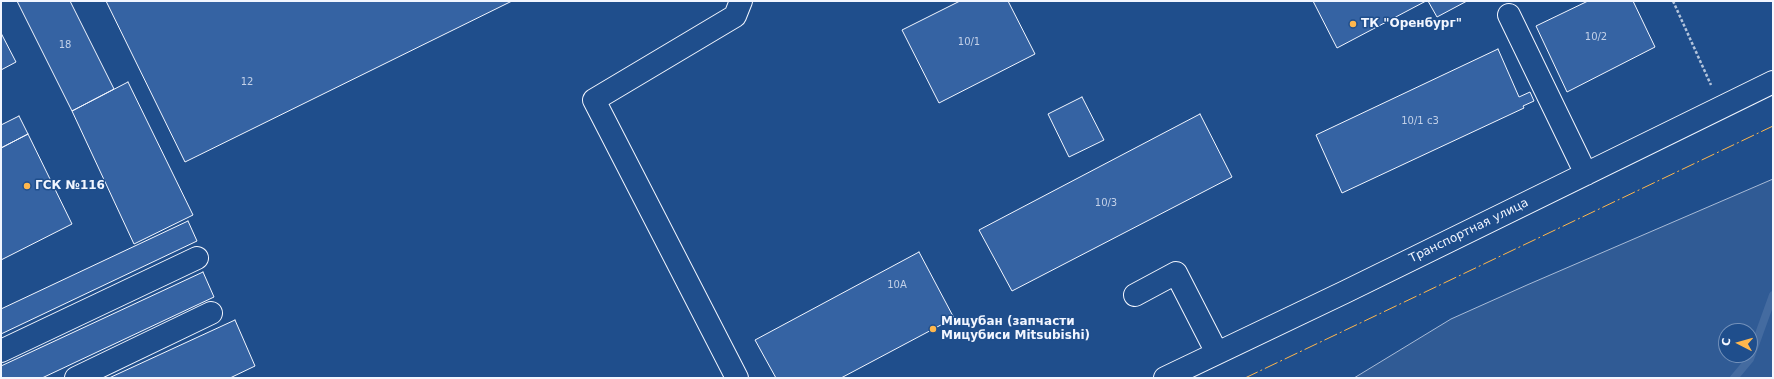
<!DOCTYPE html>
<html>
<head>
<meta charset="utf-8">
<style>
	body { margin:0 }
	#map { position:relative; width:1774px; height:379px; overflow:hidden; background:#1f4e8c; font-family:"DejaVu Sans",sans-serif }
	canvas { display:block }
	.frame { position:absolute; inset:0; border:2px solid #f2f6ff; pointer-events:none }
	.north { position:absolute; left:1718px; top:323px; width:40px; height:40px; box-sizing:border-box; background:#1f4e8c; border:1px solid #7391ba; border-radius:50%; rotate:276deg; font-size:11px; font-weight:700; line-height:16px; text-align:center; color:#f2f6ff }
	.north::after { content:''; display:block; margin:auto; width:14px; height:18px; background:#ffb74d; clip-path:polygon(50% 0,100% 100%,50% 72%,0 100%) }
</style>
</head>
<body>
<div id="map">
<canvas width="1774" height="379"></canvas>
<div class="frame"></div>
<div class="north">С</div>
</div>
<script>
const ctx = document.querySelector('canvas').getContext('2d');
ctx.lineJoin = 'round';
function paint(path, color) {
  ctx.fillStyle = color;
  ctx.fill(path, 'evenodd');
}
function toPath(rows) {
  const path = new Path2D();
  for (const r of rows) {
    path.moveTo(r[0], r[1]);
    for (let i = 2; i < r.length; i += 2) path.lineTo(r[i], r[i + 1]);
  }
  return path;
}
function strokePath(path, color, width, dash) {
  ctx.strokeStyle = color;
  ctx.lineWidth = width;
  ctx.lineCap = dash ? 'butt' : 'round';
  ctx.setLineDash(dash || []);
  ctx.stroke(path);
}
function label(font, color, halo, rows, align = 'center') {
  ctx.font = font + ' "DejaVu Sans",sans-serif';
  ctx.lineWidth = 3;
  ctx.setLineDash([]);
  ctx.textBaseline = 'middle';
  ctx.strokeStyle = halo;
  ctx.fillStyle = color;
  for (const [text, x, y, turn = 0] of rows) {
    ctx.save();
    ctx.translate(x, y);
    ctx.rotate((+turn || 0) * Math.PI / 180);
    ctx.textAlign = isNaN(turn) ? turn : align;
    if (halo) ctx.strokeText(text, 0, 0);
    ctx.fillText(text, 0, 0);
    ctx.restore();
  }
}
const built = toPath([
	[1773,179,1773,378,1354,378,1451,319,1527,285,1773,179],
	[1726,331,1750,331,1750,355,1726,355,1726,331]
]);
const stream = toPath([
	[1734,378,1750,359,1773,295]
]);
const building = toPath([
	[17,1,70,1,114,89,72,111,17,1],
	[106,1,512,1,185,162,106,1],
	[960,1,1008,1,1035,54,939,103,902,30,960,1],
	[1313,1,1426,1,1337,48,1313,1],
	[1428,1,1467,1,1437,17,1428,1],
	[1588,1,1633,1,1655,47,1567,92,1536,26,1588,1],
	[1,33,16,62,1,70,1,33],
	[1498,49,1519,97,1530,92,1534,101,1523,106,1524,108,1342,193,1316,135,1498,49],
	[128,82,193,215,134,244,72,111,128,82],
	[1082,97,1104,140,1069,157,1048,114,1082,97],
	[1200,114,1232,177,1012,291,979,230,1200,114],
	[19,116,28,134,1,148,1,125,19,116],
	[28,134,72,224,1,260,1,148,28,134],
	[188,221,197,241,1,334,1,309,188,221],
	[919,252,954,318,841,378,776,378,755,340,919,252],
	[203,272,214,297,42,378,1,378,1,366,203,272],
	[235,320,255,366,230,378,109,378,235,320]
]);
const path = toPath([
	[1673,1,1711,85]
]);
const minor = toPath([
	[1509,15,1586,174],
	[1135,295,1176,273,1217,353],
	[1,351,197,258],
	[76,378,211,313],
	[737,378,594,100,735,16,741,1],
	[1165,378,1345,292,1773,82]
]);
const power = toPath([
	[1245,378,1773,126]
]);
const markers = [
	[1353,24,4,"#ffb74d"],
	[27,186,4,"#ffb74d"],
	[933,329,4,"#ffb74d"]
];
const numberNames = [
	["10/2",1596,37],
	["10/1",969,42],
	["18",65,45],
	["12",247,82],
	["10/1 с3",1420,121],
	["10/3",1106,203],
	["10А",897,285]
];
const poiNames = [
	["ТК \"Оренбург\"",1361,24],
	["ГСК №116",35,186],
	["Мицубан (запчасти",941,322],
	["Мицубиси Mitsubishi)",941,336]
];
const streetNames = [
	["Транспортная улица",1469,231,-26]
];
paint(built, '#305b95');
strokePath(built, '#a8bbd7', 1);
strokePath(stream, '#446ba0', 8);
paint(building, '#3563a3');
strokePath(building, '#f2f6ff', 1);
strokePath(minor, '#f2f6ff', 24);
strokePath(path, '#b3c4dc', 2.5, [3, 2]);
strokePath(minor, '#1f4e8c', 22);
strokePath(power, '#ffb74d', 1, [14, 3, 2, 3]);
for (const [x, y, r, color] of markers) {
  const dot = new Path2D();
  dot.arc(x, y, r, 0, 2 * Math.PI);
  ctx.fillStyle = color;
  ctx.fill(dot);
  strokePath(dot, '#1f4e8c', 1.5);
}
label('10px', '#c3d1e8', null, numberNames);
label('bold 12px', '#f2f6ff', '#1f4e8c', poiNames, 'left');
label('12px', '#f2f6ff', '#1f4e8c', streetNames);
</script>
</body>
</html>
